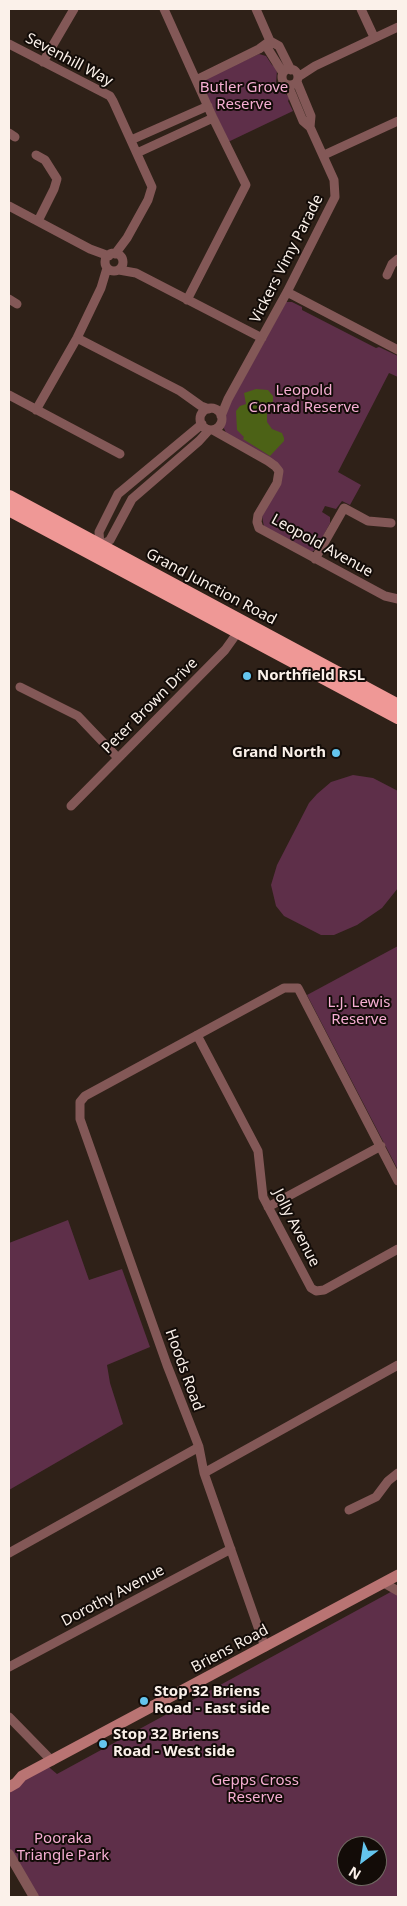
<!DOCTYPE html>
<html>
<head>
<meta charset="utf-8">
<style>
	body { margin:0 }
	#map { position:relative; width:407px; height:1906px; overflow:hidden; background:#2f2118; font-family:"Noto Sans",sans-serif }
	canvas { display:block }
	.frame { position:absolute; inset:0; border:10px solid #fbf1ea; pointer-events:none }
	.north { position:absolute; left:337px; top:1836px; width:50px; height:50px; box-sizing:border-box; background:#130c08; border:1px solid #706862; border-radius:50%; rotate:211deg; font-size:14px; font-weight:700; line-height:20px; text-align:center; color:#fbf1ea }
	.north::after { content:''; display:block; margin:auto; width:18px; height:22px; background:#64c5ee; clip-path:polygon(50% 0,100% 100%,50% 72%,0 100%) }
</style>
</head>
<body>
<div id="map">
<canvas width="407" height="1906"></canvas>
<div class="frame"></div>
<div class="north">N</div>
</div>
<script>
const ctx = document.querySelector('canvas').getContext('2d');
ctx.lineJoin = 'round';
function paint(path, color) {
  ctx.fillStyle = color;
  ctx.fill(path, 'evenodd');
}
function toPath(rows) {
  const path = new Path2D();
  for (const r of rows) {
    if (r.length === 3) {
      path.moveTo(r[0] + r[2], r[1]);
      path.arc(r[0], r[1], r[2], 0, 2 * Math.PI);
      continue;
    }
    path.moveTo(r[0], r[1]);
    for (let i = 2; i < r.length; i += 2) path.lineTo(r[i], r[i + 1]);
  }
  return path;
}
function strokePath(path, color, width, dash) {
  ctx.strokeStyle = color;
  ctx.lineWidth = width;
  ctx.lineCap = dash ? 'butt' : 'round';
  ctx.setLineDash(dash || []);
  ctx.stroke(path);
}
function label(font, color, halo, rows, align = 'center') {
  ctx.font = font + ' "Noto Sans",sans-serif';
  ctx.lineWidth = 4;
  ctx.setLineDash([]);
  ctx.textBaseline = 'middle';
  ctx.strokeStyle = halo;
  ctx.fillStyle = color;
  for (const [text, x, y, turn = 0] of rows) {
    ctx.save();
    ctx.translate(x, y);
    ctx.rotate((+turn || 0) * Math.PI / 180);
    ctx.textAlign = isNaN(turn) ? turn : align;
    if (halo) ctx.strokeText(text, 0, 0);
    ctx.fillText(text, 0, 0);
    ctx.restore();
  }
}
const green = toPath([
	[259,54,266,56,272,65,276,67,277,70,276,84,279,89,290,97,288,101,293,111,228,142,203,86,204,81,208,77],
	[286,302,292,302,302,307,302,310,376,348,379,347,398,356,398,377,389,373,338,472,361,485,350,505,342,501,336,509,325,506,322,512,330,517,330,523,317,548,312,552,264,527,262,516,282,473,227,435,222,424,223,416],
	[353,775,373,778,398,791,398,888,382,908,357,925,334,935,321,935,284,916,276,906,271,885,277,865,309,803,317,794,331,782],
	[398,946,398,1170,307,995],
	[68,1220,89,1280,122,1269,150,1347,107,1365,110,1383,123,1424,9,1490,9,1243],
	[398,1588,398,1897,33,1897,15,1864,9,1848,9,1787,44,1763,57,1774],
	[347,1846,377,1846,377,1876,347,1876]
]);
const water = toPath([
	[256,389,268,390,273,396,273,401,267,413,267,422,272,429,282,433,284,438,284,441,270,456,243,439,244,437,237,430,236,411,240,406,246,404,244,393]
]);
const minor = toPath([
	[164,9,213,118,246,185,187,300],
	[256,9,270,41,279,46,291,70],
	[361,9,374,37],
	[270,41,268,49,283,73],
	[9,44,110,96,113,101,152,187,148,200,127,238,115,254],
	[43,62,74,9],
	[290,77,8],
	[298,77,315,66,398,27],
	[196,80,259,49,270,41],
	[297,82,311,116,310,127],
	[9,133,15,137],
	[131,140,208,106],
	[137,153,213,118],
	[36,155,45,160,57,179,54,189,38,221],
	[324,155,398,121],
	[9,206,90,249,109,256],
	[114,262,9],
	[119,270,136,273,262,338],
	[387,275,392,264,398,259],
	[287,292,398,350],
	[9,299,17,304],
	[77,338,180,391,201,406,209,409],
	[9,395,120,454],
	[211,419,11],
	[36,410,77,338,101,288,107,268],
	[221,416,228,399,287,292,335,197,334,180,310,127,303,121,288,85],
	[202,424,118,494,99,532,100,546,110,540,132,499,199,441,209,430],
	[213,430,268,461,275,466,279,471,277,483,258,515,257,522,259,528,385,596,398,599],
	[315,559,344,508,368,521,391,523],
	[20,687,78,716,118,758],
	[71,806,225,650,240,629],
	[197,1035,258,1151,263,1197,311,1288,316,1291,324,1290,398,1249],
	[268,1207,381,1146],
	[204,1473,398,1365],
	[349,1510,376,1497,388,1481,398,1473],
	[9,1553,199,1447],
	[384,1583,398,1591],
	[265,1647,204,1473,199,1447,167,1365,80,1119,80,1102,85,1096,284,988,298,988,398,1181],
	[9,1667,231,1549],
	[9,1717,52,1761]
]);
const tertiary = toPath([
	[9,1854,34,1897]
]);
const secondary = toPath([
	[9,1787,16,1783,22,1776,398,1575]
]);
const trunk = toPath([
	[9,497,398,706],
	[9,509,398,717]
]);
const markers = [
	[247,676,5,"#64c5ee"],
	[336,753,5,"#64c5ee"],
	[144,1701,5,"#64c5ee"],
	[103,1744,5,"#64c5ee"]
];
const streetNames = [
	["Sevenhill Way",69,60,28],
	["Vickers Vimy Parade",287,259,-63],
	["Leopold Avenue",322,546,29],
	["Grand Junction Road",211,587,28],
	["Peter Brown Drive",150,706,-45],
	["Jolly Avenue",296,1228,63],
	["Hoods Road",184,1370,70],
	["Dorothy Avenue",113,1596,-28],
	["Briens Road",230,1649,-28]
];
const parkNames = [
	["Butler Grove",244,88],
	["Reserve",244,105],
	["Leopold",304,391],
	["Conrad Reserve",304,408],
	["L.J. Lewis",359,1003],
	["Reserve",359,1020],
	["Gepps Cross",255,1781],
	["Reserve",255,1798],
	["Pooraka",63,1839],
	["Triangle Park",63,1856]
];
const poiNames = [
	["Northfield RSL",257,676],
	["Grand North",326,753,"right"],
	["Stop 32 Briens",154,1692],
	["Road - East side",154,1709],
	["Stop 32 Briens",113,1735],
	["Road - West side",113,1752]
];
paint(green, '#5e2f49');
paint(water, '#4c6216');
strokePath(minor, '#835857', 9);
strokePath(tertiary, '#835857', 10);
strokePath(secondary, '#b97473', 11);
strokePath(trunk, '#ef9896', 14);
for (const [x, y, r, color] of markers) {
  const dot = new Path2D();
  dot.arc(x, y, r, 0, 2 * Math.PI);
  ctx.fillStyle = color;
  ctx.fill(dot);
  strokePath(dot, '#130c08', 2);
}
label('15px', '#fbf1ea', '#130c08', streetNames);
label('15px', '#f6aed3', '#130c08', parkNames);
label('bold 15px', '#fbf1ea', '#130c08', poiNames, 'left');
</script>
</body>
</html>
